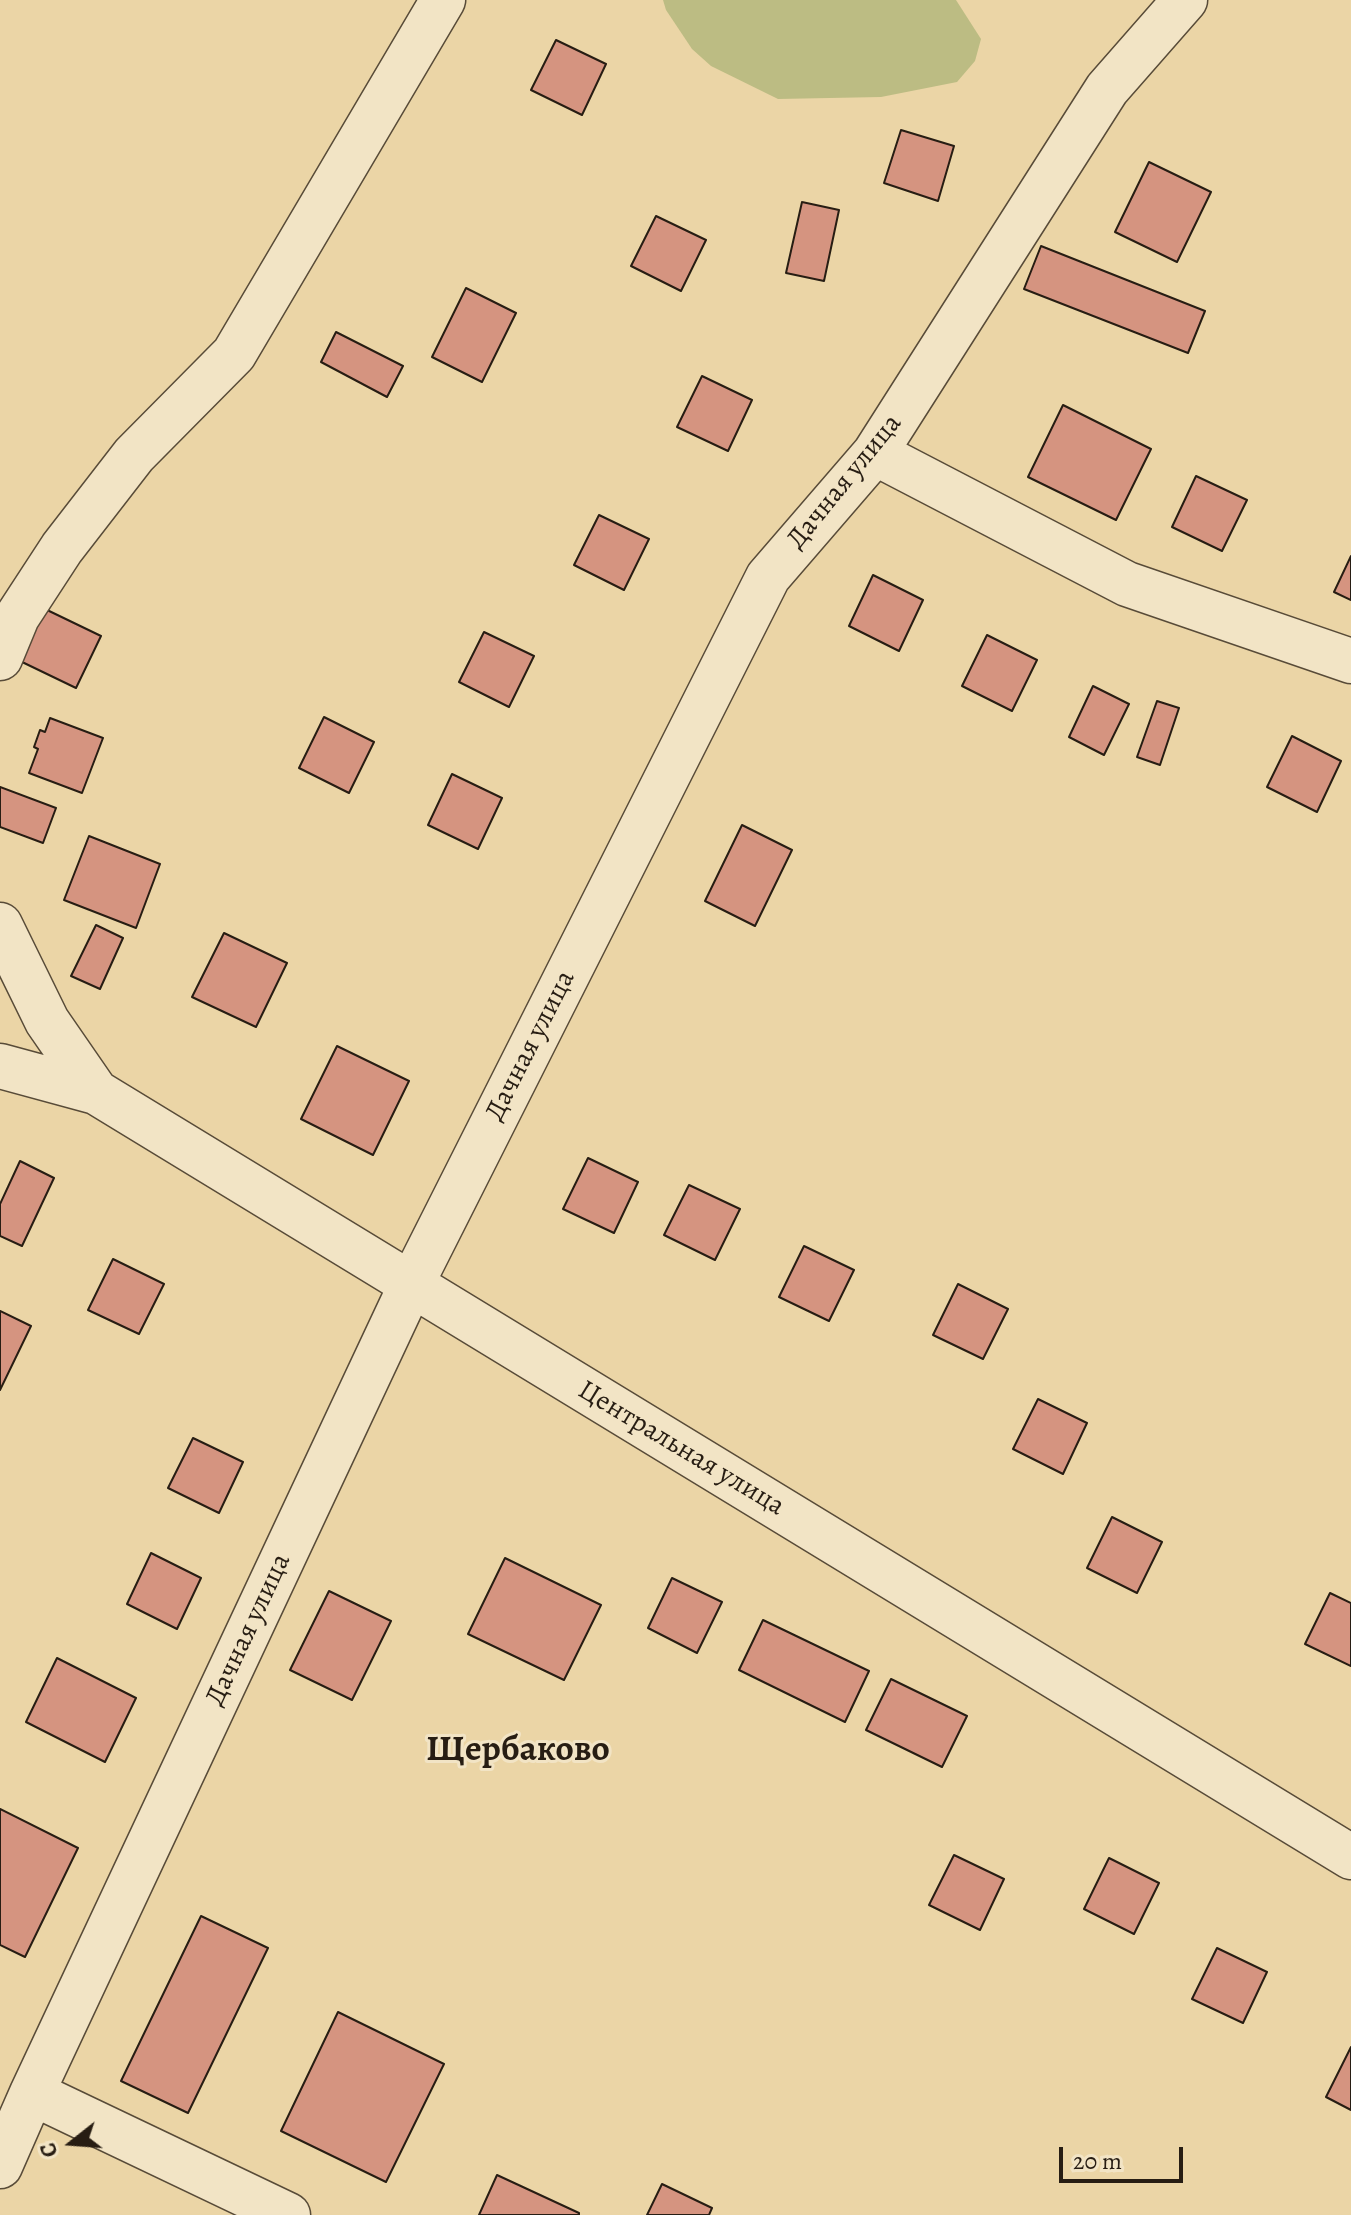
<!DOCTYPE html>
<html>
<head>
<meta charset="utf-8">
<style>
	body { margin:0 }
	#map { position:relative; width:1351px; height:2215px; overflow:hidden; background:#ebd5a6; font-family:Alegreya,serif }
	canvas { display:block }
	.north { position:absolute; left:32px; top:2103px; width:80px; height:80px; -webkit-text-stroke:6px #f2e4c5; paint-order:stroke; rotate:253deg; font-size:22px; font-weight:700; line-height:32px; text-align:center; color:#271d13 }
	.north::after { content:''; display:block; margin:auto; width:28px; height:36px; background:#271d13; clip-path:polygon(50% 0,100% 100%,50% 72%,0 100%) }
	.scale { position:absolute; left:1059px; top:2147px; width:124px; height:36px; box-sizing:border-box; border:4px solid #271d13; border-top:0; padding-left:10px; font-size:24px; line-height:28px; white-space:nowrap; color:#271d13; -webkit-text-stroke:6px #f2e4c5; paint-order:stroke }
</style>
</head>
<body>
<div id="map">
<canvas width="1351" height="2215"></canvas>
<div class="north">С</div>
<div class="scale">20 m</div>
</div>
<script>
const ctx = document.querySelector('canvas').getContext('2d');
ctx.lineJoin = 'round';
function paint(path, color) {
  ctx.fillStyle = color;
  ctx.fill(path, 'evenodd');
}
function toPath(rows) {
  const path = new Path2D();
  for (const r of rows) {
    path.moveTo(r[0], r[1]);
    for (let i = 2; i < r.length; i += 2) path.lineTo(r[i], r[i + 1]);
  }
  return path;
}
function strokePath(path, color, width, dash) {
  ctx.strokeStyle = color;
  ctx.lineWidth = width;
  ctx.lineCap = dash ? 'butt' : 'round';
  ctx.setLineDash(dash || []);
  ctx.stroke(path);
}
function label(font, color, halo, rows, align = 'center') {
  ctx.font = font + ' Alegreya,serif';
  ctx.lineWidth = 6;
  ctx.setLineDash([]);
  ctx.textBaseline = 'middle';
  ctx.strokeStyle = halo;
  ctx.fillStyle = color;
  for (const [text, x, y, turn = 0] of rows) {
    ctx.save();
    ctx.translate(x, y);
    ctx.rotate((+turn || 0) * Math.PI / 180);
    ctx.textAlign = isNaN(turn) ? turn : align;
    if (halo) ctx.strokeText(text, 0, 0);
    ctx.fillText(text, 0, 0);
    ctx.restore();
  }
}
const green = toPath([
	[663,0,956,0,981,39,975,61,957,82,881,97,778,99,711,66,692,49,666,10]
]);
const building = toPath([
	[556,40,606,64,582,115,531,90,556,40],
	[901,130,954,146,938,201,884,183,901,130],
	[1149,162,1211,192,1177,262,1115,232,1149,162],
	[802,202,839,210,824,281,786,273,802,202],
	[656,216,706,240,681,291,631,266,656,216],
	[1041,246,1205,311,1188,353,1024,289,1041,246],
	[466,288,516,313,482,382,432,357,466,288],
	[336,332,403,366,387,397,321,362,336,332],
	[702,376,752,400,728,451,677,427,702,376],
	[1063,405,1151,449,1116,520,1028,477,1063,405],
	[1196,476,1247,500,1222,551,1172,527,1196,476],
	[599,515,649,539,624,590,574,565,599,515],
	[1351,556,1351,600,1334,592,1351,556],
	[873,575,923,600,899,651,849,626,873,575],
	[45,609,101,636,76,688,20,661,45,609],
	[484,632,534,656,509,707,459,682,484,632],
	[987,635,1037,660,1012,711,962,686,987,635],
	[1093,686,1129,704,1104,755,1069,737,1093,686],
	[1157,701,1179,708,1160,765,1137,757,1157,701],
	[324,717,374,742,349,793,299,768,324,717],
	[50,718,103,738,82,793,29,773,38,749,34,747,40,730,45,732,50,718],
	[1292,736,1341,761,1317,812,1267,787,1292,736],
	[452,774,502,798,478,849,428,825,452,774],
	[0,787,56,808,43,843,0,827,0,787],
	[742,825,792,850,755,926,705,901,742,825],
	[89,836,160,864,136,928,64,900,89,836],
	[96,925,123,938,100,989,71,976,96,925],
	[224,933,287,963,256,1027,192,997,224,933],
	[337,1046,409,1081,373,1155,301,1119,337,1046],
	[588,1158,638,1182,614,1233,563,1209,588,1158],
	[20,1161,54,1178,22,1246,0,1236,0,1204,20,1161],
	[689,1185,740,1209,715,1260,664,1235,689,1185],
	[804,1246,854,1270,829,1321,779,1297,804,1246],
	[113,1259,164,1284,139,1334,88,1310,113,1259],
	[958,1284,1008,1309,983,1359,933,1335,958,1284],
	[0,1311,31,1326,0,1390,0,1311],
	[1038,1399,1087,1423,1063,1474,1013,1449,1038,1399],
	[193,1438,243,1462,219,1513,168,1488,193,1438],
	[1112,1517,1162,1542,1137,1593,1087,1568,1112,1517],
	[151,1553,201,1578,177,1629,127,1604,151,1553],
	[505,1558,601,1605,564,1680,468,1634,505,1558],
	[672,1578,722,1602,697,1653,648,1628,672,1578],
	[329,1591,391,1621,352,1700,290,1670,329,1591],
	[1330,1593,1351,1603,1351,1666,1305,1644,1330,1593],
	[763,1620,869,1671,845,1722,739,1670,763,1620],
	[57,1658,136,1698,105,1762,26,1722,57,1658],
	[891,1679,967,1716,942,1767,866,1730,891,1679],
	[0,1809,78,1848,25,1957,0,1945,0,1809],
	[954,1855,1004,1879,980,1930,929,1905,954,1855],
	[1109,1858,1159,1883,1134,1934,1084,1909,1109,1858],
	[201,1916,268,1948,188,2113,121,2081,201,1916],
	[1217,1948,1267,1972,1243,2023,1192,1999,1217,1948],
	[338,2012,444,2064,386,2182,281,2131,338,2012],
	[1351,2047,1351,2110,1326,2097,1351,2047],
	[497,2175,579,2213,579,2215,479,2215,497,2175],
	[662,2184,712,2208,709,2215,647,2215,662,2184]
]);
const minor = toPath([
	[875,453,1127,584,1351,661],
	[0,658,17,617,62,548,134,455,234,354,443,0],
	[0,925,47,1021,96,1092],
	[0,1066,96,1092,1351,1857],
	[32,2093,288,2215],
	[0,2166,32,2093,411,1285,768,577,875,453,1107,89,1185,0]
]);
const streetNames = [
	["Дачная улица",845,482,-51],
	["Дачная улица",531,1046,-63],
	["Центральная улица",681,1449,31],
	["Дачная улица",249,1630,-65]
];
const districtNames = [
	["Щербаково",518,1751]
];
paint(green, '#bcbc83');
paint(building, '#d59480');
strokePath(building, '#271d13', 2);
strokePath(minor, '#584b38', 47);
strokePath(minor, '#f2e4c5', 44);
label('28px', '#271d13', '#f2e4c5', streetNames);
label('bold 36px', '#271d13', '#f2e4c5', districtNames);
</script>
</body>
</html>
